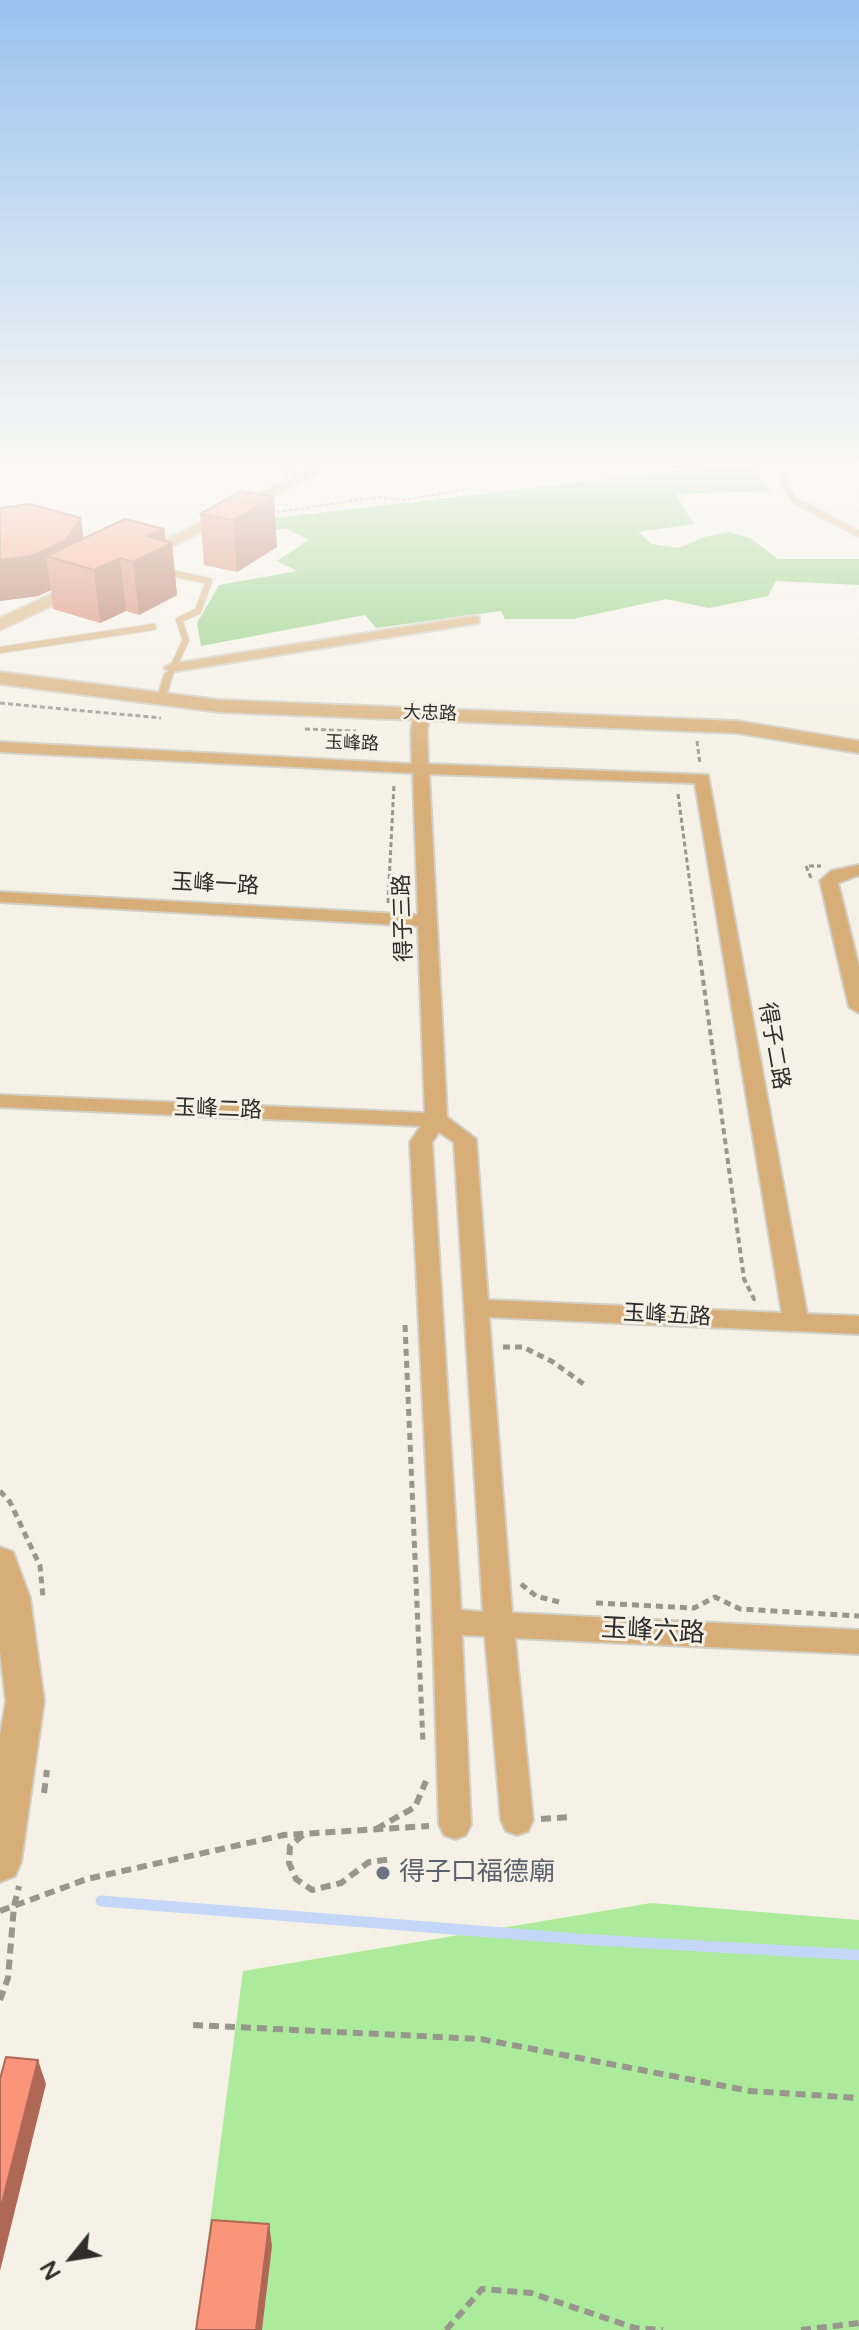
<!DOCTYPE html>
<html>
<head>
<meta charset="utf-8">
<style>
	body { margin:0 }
	#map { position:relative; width:859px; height:2330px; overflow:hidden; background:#f5f1e6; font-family:"Varela Round",sans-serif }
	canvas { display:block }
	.north { position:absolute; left:32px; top:2218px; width:80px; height:80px; -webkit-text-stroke:6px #f5f1e6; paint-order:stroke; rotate:240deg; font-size:22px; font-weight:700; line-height:32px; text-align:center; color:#2e2d29 }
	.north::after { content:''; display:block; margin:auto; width:28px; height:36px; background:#2e2d29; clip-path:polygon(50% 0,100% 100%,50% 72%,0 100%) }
</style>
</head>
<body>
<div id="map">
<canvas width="859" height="2330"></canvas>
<div class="north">N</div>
</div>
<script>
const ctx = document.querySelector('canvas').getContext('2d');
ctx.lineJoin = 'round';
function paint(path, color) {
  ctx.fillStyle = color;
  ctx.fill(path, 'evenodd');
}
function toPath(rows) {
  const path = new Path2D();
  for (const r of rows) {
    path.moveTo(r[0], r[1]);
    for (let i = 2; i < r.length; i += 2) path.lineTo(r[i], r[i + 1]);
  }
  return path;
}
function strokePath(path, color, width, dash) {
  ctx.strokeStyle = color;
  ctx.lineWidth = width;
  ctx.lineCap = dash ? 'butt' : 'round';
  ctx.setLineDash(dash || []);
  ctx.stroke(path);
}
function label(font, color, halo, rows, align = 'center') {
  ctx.font = font + ' "Varela Round","Noto Sans TC",sans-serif';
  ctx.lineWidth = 6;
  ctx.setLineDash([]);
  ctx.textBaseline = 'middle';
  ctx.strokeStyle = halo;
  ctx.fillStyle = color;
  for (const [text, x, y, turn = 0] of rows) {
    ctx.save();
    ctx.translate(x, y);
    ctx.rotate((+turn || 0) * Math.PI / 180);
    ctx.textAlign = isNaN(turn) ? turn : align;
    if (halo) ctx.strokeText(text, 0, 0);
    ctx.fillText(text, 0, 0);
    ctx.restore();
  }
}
const green = toPath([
	[651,1903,859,1920,859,2330,196,2330,243,1971]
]);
const forest = toPath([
	[736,464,749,464,771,491,676,494,694,524,638,532,652,544,679,548,704,537,729,532,750,538,778,559,859,559,859,585,776,581,768,596,709,608,666,599,573,619,505,619,501,611,376,628,365,615,201,646,197,623,219,585,297,571,277,561,309,540,287,529,246,531,266,519]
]);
const stream = toPath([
	[101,1901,578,1939,859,1955]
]);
const pathFar4 = toPath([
	[271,513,379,497,404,500,474,488]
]);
const pathFar3 = toPath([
	[0,703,161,718],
	[305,729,356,731],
	[697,741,700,764],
	[678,794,699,952],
	[811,878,806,866,821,866],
	[388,903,394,784]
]);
const pathFar2 = toPath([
	[699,950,744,1279,754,1299,757,1299]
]);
const pathFar1 = toPath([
	[405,1325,423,1744],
	[503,1347,523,1347,553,1362,585,1385],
	[0,1491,10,1502,40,1566,43,1597],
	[521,1584,536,1596,559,1602],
	[596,1603,694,1608,715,1597,740,1609,859,1616]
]);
const path = toPath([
	[44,1793,47,1770],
	[541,1819,571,1817],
	[376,1829,415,1807,426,1781],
	[303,1835,290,1846,289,1863,296,1879,312,1890,341,1883,369,1862,393,1859],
	[0,1911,87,1879,284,1835,429,1826],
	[0,2000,8,1978,14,1906,19,1886],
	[193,2025,481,2039,750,2091,859,2098],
	[446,2330,482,2289,531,2293,635,2328,663,2330],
	[801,2330,859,2323]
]);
const serviceFar1 = toPath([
	[794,464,783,483,794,500,859,534],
	[162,571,209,581,198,611,179,620,186,640,168,678],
	[0,650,153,627]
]);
const service = toPath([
	[161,699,168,676]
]);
const minor = toPath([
	[152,464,165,464,153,471,147,468,152,464],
	[254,464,276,464,317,474,311,477,254,464],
	[474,616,479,617,479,623,171,672,164,668,171,664,474,616],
	[422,709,430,714,427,731,428,764,708,775,807,1314,859,1316,859,1334,489,1317,512,1613,859,1630,859,1654,515,1638,533,1820,528,1831,517,1835,506,1831,501,1820,485,1636,462,1635,471,1824,466,1835,455,1839,444,1835,439,1824,431,1570,410,1142,421,1126,0,1107,0,1095,425,1113,418,926,0,902,0,892,418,915,413,773,0,752,0,742,412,764,411,731,414,714,422,709],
	[429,774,695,783,782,1313,488,1300,476,1139,447,1117,429,774],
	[439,1132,454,1142,483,1612,461,1610,432,1142,439,1132],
	[859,865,859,875,838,883,859,967,859,1013,849,1007,820,881,831,871,859,865]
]);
const tertiary = toPath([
	[318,464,336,464,143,561,137,563,129,558,318,464],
	[86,578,94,583,92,587,0,630,0,618,86,578],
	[0,672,219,700,737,721,859,741,859,753,737,733,219,712,0,684,0,672],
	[0,1547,13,1552,30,1598,44,1701,21,1862,15,1876,0,1882,0,1736,6,1701,0,1651,0,1547]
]);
const wall = toPath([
	[241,491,277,547,237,572,204,565,200,514],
	[0,508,83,539,164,529,166,541,172,543,177,595,139,615,126,611,100,623,53,609,51,590,38,596,0,601]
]);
const shadedWall = toPath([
	[274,497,277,547,237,572,233,520],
	[81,518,86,557,46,556,51,590,38,596,0,601,0,560],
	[164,529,166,546,172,543,177,595,139,615,133,562,147,536],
	[120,558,126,611,100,623,94,570],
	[38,2060,46,2084,0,2271,0,2211],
	[269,2224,272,2246,262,2330,256,2330]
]);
const building = toPath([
	[241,491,274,497,233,520,200,514,241,491],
	[30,504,81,518,65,541,32,556,0,560,0,508,30,504],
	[125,519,164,529,147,536,172,543,133,562,120,558,94,570,46,556,125,519],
	[6,2057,38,2060,0,2211,0,2079,6,2057],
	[212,2220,269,2224,256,2330,196,2330,212,2220]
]);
const markers = [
	[383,1873,8,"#6b7280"]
];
const farStreetnames = [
	["大忠路",430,714,2],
	["玉峰路",352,744,2]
];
const streetNames = [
	["玉峰一路",215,885,3],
	["得子三路",404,918,-92],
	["得子二路",773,1046,80],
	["玉峰二路",218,1110,2],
	["玉峰五路",667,1316,3]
];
const nearStreetnames = [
	["玉峰六路",653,1632,3]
];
const nearWorshipnames = [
	["得子口福德廟",399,1873]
];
paint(green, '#abeb9b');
paint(forest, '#8bcc7b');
strokePath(stream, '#c5d7f9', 11);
strokePath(serviceFar1, '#d1cec4', 8);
strokePath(service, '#d1cec4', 11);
strokePath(minor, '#d1cec4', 4);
strokePath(tertiary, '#d1cec4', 4);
strokePath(pathFar4, '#99968e', 2, [4, 2]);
strokePath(pathFar3, '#99968e', 3, [5, 3]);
strokePath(pathFar2, '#99968e', 4, [6, 4]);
strokePath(pathFar1, '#99968e', 5, [7, 5]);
strokePath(path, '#99968e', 6, [10, 6]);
strokePath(serviceFar1, '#d8ae78', 6);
strokePath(service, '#d8ae78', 8);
paint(minor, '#d8ae78');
paint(tertiary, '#d8ae78');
paint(wall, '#d77f69');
paint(shadedWall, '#af6855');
paint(building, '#fa947a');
strokePath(building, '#af6855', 2);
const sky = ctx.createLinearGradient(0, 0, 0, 790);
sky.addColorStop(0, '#9ac2ef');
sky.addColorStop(0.59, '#faf9f4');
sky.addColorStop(1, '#faf9f400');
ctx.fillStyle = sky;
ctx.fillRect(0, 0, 859, 790);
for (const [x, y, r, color] of markers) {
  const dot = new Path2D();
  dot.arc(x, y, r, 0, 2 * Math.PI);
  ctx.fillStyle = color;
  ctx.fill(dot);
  strokePath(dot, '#f5f1e6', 3);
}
label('18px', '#2e2d29', '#f5f1e6', farStreetnames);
label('22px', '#2e2d29', '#f5f1e6', streetNames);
label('26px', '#2e2d29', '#f5f1e6', nearStreetnames);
label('26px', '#5b616d', '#f5f1e6', nearWorshipnames, 'left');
</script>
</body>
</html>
